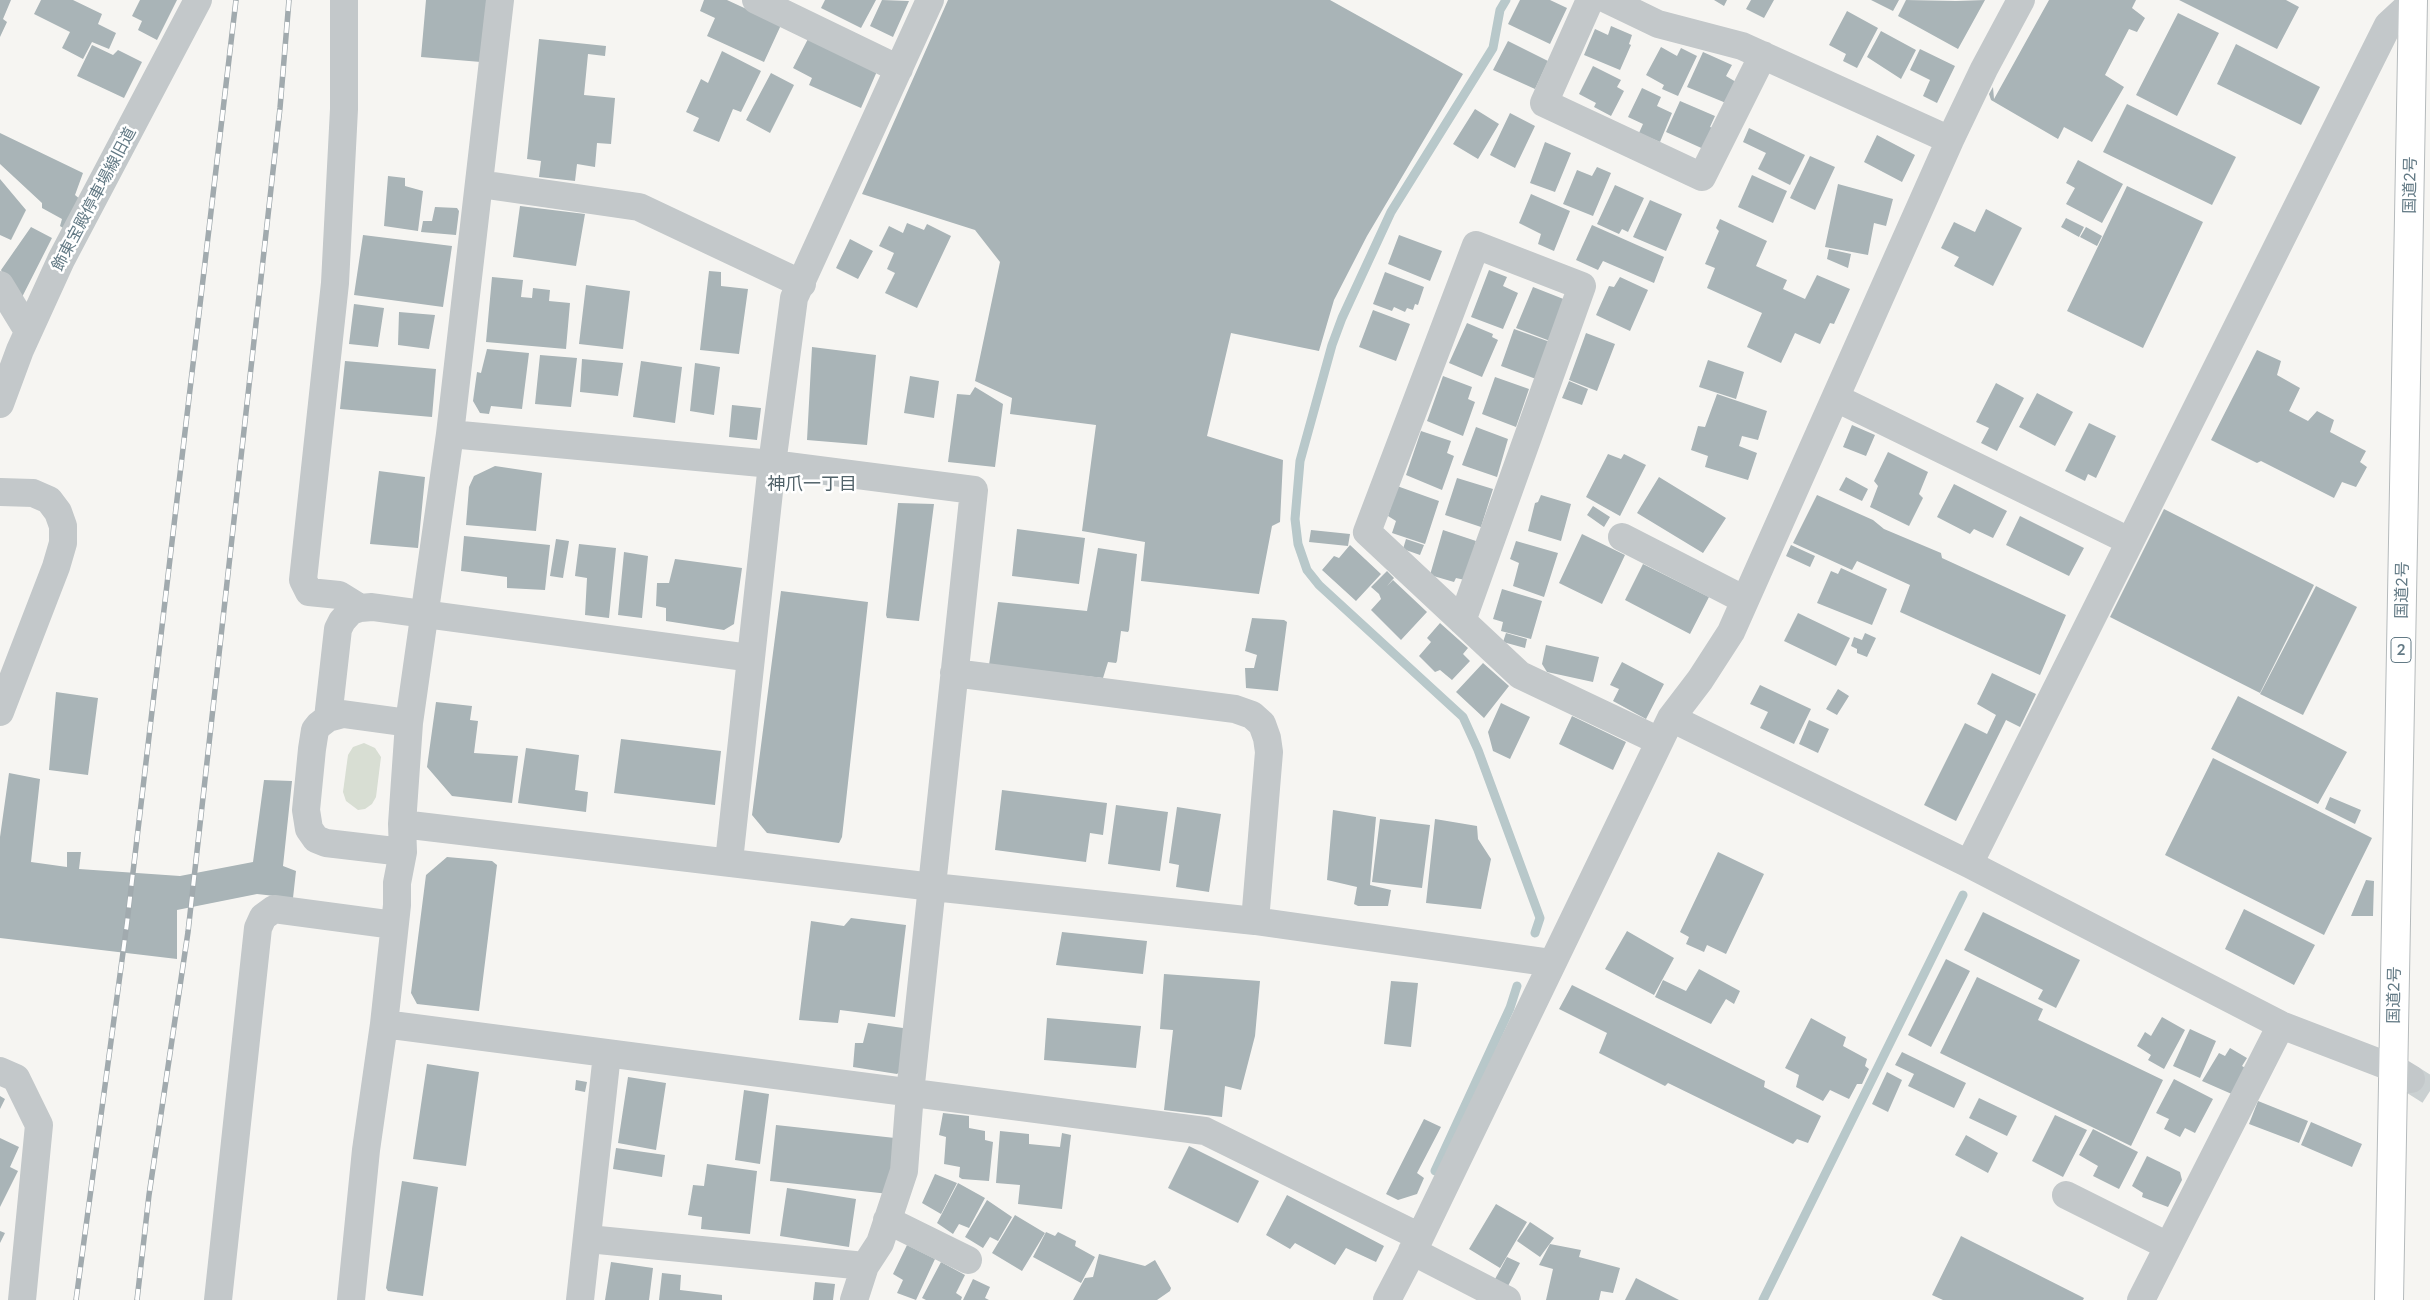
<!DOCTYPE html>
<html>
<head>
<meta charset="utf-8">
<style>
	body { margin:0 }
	canvas { display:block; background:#f6f5f2 }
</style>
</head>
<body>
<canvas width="2430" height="1300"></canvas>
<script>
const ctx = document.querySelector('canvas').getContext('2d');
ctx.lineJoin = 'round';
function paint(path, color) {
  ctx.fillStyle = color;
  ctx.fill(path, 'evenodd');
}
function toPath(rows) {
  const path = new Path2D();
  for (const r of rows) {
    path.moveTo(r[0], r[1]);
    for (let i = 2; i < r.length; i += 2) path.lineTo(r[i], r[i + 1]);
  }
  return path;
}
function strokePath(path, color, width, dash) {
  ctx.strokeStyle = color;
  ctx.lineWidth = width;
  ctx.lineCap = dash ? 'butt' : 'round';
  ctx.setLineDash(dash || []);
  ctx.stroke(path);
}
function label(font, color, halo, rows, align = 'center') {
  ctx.font = font + ' Lato,"Noto Sans JP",sans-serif';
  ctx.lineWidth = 5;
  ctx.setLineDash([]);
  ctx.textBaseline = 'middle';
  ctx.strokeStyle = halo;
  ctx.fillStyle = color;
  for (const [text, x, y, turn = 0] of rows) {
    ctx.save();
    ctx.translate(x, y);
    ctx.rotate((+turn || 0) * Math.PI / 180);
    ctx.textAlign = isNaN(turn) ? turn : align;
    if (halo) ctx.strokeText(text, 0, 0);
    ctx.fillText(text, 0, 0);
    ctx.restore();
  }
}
const green = toPath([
	[364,743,375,748,381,757,376,797,372,804,365,809,358,810,346,801,343,792,348,755,353,747]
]);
const stream = toPath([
	[1506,0,1500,10,1493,48,1391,212,1342,318,1332,345,1300,461,1295,519,1298,544,1307,570,1319,585,1463,717,1478,750,1540,918,1535,933],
	[1435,1171,1510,1008,1517,986],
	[1763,1300,1963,895]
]);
const building = toPath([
	[0,0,11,0,3,19,7,22,0,37],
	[41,0,73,0,102,14,98,24,116,33,109,49,92,42,83,59,62,48,70,32,34,14],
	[140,0,177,0,157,40,138,30,142,21,132,16],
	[426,0,487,0,481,62,421,57],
	[704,0,727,0,781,25,764,62,707,36,715,18,700,11],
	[825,0,876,0,861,28,821,8],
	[882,0,909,1,893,37,870,26],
	[948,0,1330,0,1463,74,1367,236,1334,300,1319,351,1231,333,1207,436,1283,460,1280,522,1272,526,1259,594,1141,581,1145,542,1082,531,1096,425,1010,414,1012,398,975,381,1000,262,975,230,862,194],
	[1520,0,1550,0,1567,8,1550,44,1508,24],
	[1714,0,1727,0,1724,6],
	[1751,0,1774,0,1764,18,1746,9],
	[1871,0,1899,0,1893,11],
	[1906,0,1956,1,1985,0,1958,49,1898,16],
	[2049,0,2136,0,2132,8,2145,18,2137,32,2129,29,2105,75,2124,87,2092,142,2064,127,2058,139,1991,100,1989,94,1993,87,1994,99],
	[2179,0,2286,0,2299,7,2277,49],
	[1847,11,1878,28,1857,68,1843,61,1846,54,1829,45],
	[2178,13,2219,33,2177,116,2136,95],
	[1611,26,1632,35,1629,44,1631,45,1620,70,1584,55,1595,29,1608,35],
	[1881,31,1916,50,1901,79,1867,57],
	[810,35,878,69,861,108,809,85,812,78,793,68],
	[539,39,606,46,605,56,588,54,584,95,615,98,611,144,597,143,595,167,577,164,575,181,539,177,541,161,527,159],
	[1508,41,1548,61,1535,89,1493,70],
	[2236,44,2320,87,2301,125,2217,84],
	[92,45,113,55,118,50,142,62,124,98,77,76],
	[1661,47,1677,56,1681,48,1697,56,1678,96,1662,89,1664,85,1646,75],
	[1920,49,1955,66,1937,103,1923,96,1930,80,1910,70],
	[722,51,761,71,741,112,733,109,719,142,693,131,699,118,686,112,701,79,708,83],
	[1703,52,1732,65,1726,76,1736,82,1726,103,1687,87],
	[1593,66,1621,80,1617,87,1624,91,1611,116,1594,107,1596,103,1579,94],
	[771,73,794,85,770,133,746,120],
	[1642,88,1661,97,1657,106,1672,113,1660,142,1639,133,1643,124,1628,117],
	[1680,101,1715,116,1710,127,1718,130,1708,151,1666,132],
	[2127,104,2236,157,2212,205,2103,152],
	[1475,109,1499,124,1478,159,1453,144],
	[1510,113,1535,126,1515,168,1490,155],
	[1749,128,1805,155,1790,185,1758,169,1766,153,1743,142],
	[0,133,83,173,75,195,81,200,66,230,60,226,62,219,42,208,42,203,0,164],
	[1877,135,1915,155,1902,182,1864,162],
	[1545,142,1571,153,1555,192,1530,183],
	[1810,156,1835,167,1815,210,1790,198],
	[2078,160,2123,184,2102,223,2066,204,2075,188,2066,183],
	[1597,167,1611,173,1593,216,1563,204,1577,170,1592,176],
	[1752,175,1787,191,1773,223,1738,207],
	[388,176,405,178,405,186,423,191,418,231,384,226],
	[0,179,26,210,11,240,0,235],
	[1838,184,1893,199,1886,226,1874,223,1868,255,1825,247],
	[1615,185,1644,198,1628,232,1622,229,1619,234,1597,224],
	[2127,186,2203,222,2143,348,2067,311],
	[1531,194,1570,211,1554,251,1538,244,1541,234,1519,223],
	[1650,200,1682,214,1666,251,1633,237],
	[520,206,585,214,576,266,513,257],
	[435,207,457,208,459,211,456,235,421,232,423,221,432,221],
	[1986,209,2022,228,1993,286,1954,266,1959,257,1941,248,1954,222,1975,232],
	[2066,218,2084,227,2079,237,2061,227],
	[1720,219,1767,241,1756,266,1787,280,1783,289,1805,299,1817,275,1850,289,1834,324,1830,323,1820,344,1795,333,1781,363,1747,347,1762,313,1707,288,1715,268,1705,264,1719,231,1716,228],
	[907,223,924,230,927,224,951,236,917,308,885,293,895,273,887,269,894,253,879,246,889,226,903,233],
	[1592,225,1664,257,1654,283,1603,261,1598,270,1576,260],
	[31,227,52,238,18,305,1,270],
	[2086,227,2102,236,2097,246,2080,237],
	[363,235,452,246,443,307,354,295],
	[1399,235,1442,251,1430,281,1388,264],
	[850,239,873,251,858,279,836,268],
	[1829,249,1851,254,1848,268,1827,259],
	[1489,270,1507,277,1503,286,1518,293,1503,329,1471,317],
	[709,271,721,272,721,286,748,289,739,354,700,350],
	[1385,272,1424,287,1418,305,1415,304,1413,310,1407,308,1405,312,1394,307,1392,311,1373,304],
	[492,277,523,280,521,297,532,298,533,288,550,290,549,301,570,303,566,349,486,342],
	[1620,277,1648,290,1630,331,1596,315,1609,286,1614,287],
	[586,285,630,291,623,349,579,344],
	[1533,287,1566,300,1550,341,1516,328],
	[354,304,384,308,378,347,349,344],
	[1373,310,1410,324,1396,361,1359,347],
	[399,312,435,315,429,349,398,345],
	[1467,323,1493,334,1492,337,1498,340,1482,377,1449,363],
	[1514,329,1550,342,1536,379,1501,366],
	[1586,333,1615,344,1597,391,1569,380],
	[812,347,876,355,867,445,807,440],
	[487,349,529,353,522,409,491,406,489,414,480,413,473,401,477,372,481,373],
	[2257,350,2281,361,2277,375,2300,388,2289,411,2308,421,2317,411,2334,420,2330,432,2366,451,2360,462,2367,467,2356,487,2342,482,2334,498,2261,461,2257,463,2211,440],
	[540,355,577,358,571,407,535,404],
	[582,359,623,363,618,396,580,392],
	[1708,360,1744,372,1736,399,1699,387],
	[345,361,436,369,432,417,340,409],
	[641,361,682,367,675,423,633,417],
	[695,363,720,367,714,415,690,411],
	[910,376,939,381,934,418,904,413],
	[1443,376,1472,387,1468,399,1475,402,1463,436,1427,421],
	[1495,377,1529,389,1516,427,1482,414],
	[1569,381,1588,389,1582,405,1562,398],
	[1996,383,2024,398,1997,451,1981,443,1989,428,1976,422],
	[975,387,1003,404,995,467,948,462,957,394,970,395],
	[2037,393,2073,412,2055,446,2019,427],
	[1717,394,1767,411,1758,440,1742,436,1739,446,1757,453,1748,480,1705,467,1708,456,1691,450,1698,426,1705,427],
	[732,405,761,408,757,440,729,437],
	[2089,423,2116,436,2096,478,2088,474,2085,481,2065,471],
	[1852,425,1875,435,1866,456,1843,447],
	[1476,427,1508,439,1497,477,1462,465],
	[1421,431,1451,441,1447,453,1454,456,1442,490,1406,475],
	[1888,452,1928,472,1919,494,1923,498,1909,526,1870,507,1878,486,1874,481],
	[1608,454,1621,459,1624,454,1646,465,1620,516,1586,497],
	[495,466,542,473,536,531,466,525,469,487,474,476],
	[379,471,425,477,418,548,370,544],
	[1659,477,1726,518,1703,553,1637,513],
	[1846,477,1868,489,1862,501,1839,490],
	[1457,478,1493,489,1481,527,1445,515],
	[1954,484,2007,511,1993,538,1974,529,1970,534,1937,517],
	[1397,486,1439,501,1425,544,1392,533,1396,521,1388,516],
	[1541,495,1571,504,1561,541,1528,531,1535,503,1538,502],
	[1817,495,1873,520,1884,529,1941,553,1942,558,2066,615,2040,675,1900,612,1910,585,1857,561,1852,570,1793,543],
	[898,503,934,504,919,621,887,618,886,615],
	[1593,506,1610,517,1604,527,1587,515],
	[2164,509,2314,585,2260,693,2110,617],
	[2020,516,2084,548,2069,576,2006,545],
	[1017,529,1085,538,1079,584,1012,576],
	[1311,530,1350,534,1348,546,1309,542],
	[1443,530,1476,541,1465,580,1456,578,1454,582,1430,575],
	[1582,534,1625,555,1602,604,1559,583],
	[464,536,550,545,545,590,507,588,507,577,461,571],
	[556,539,569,541,563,578,550,576],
	[1406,539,1424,545,1420,555,1403,549],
	[1516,541,1558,553,1544,597,1513,586,1519,563,1510,559],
	[579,544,616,548,609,618,585,615,587,578,575,576],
	[1350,545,1381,574,1356,601,1322,570,1334,556,1339,558],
	[1791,545,1815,556,1810,567,1786,556],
	[1098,548,1137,554,1129,630,1128,632,1121,631,1117,661,1116,663,1108,662,1103,678,989,665,998,602,1087,611],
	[624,552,648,556,642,618,618,615],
	[675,559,742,568,734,624,724,630,666,621,666,608,656,606,657,583,669,583],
	[1643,564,1709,597,1690,634,1625,600],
	[1841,568,1887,589,1872,625,1817,603,1831,571,1838,574],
	[1387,571,1394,578,1387,586,1393,580,1427,612,1401,640,1371,610,1381,599,1379,594,1371,587],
	[2316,586,2357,607,2303,715,2260,694],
	[1502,589,1542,601,1531,639,1501,631,1503,622,1493,619],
	[781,591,868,602,842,837,839,843,767,833,752,815],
	[1798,613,1850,638,1836,666,1784,641],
	[1252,618,1284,620,1287,622,1278,691,1246,688,1245,668,1254,668,1257,655,1245,651],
	[1440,623,1468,648,1463,654,1470,661,1452,680,1440,670,1435,672,1419,656,1431,642,1427,638],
	[1506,633,1527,639,1525,648,1503,642],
	[1865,633,1876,638,1867,657,1857,653,1857,649,1851,646,1854,637,1862,640],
	[1546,645,1599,657,1593,682,1547,672,1542,664],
	[1622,662,1664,684,1646,719,1613,701,1619,689,1610,685],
	[1483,663,1509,686,1484,718,1456,692],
	[1992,673,2036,694,2020,727,2006,720,1956,821,1924,805,1965,723,1987,734,1996,715,1977,704],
	[1760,685,1811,709,1794,744,1760,728,1768,712,1750,704],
	[1838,689,1849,696,1837,715,1826,709],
	[56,692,98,698,88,775,49,770],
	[2238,696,2347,752,2318,804,2211,749],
	[436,702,472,706,470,720,478,721,474,753,518,756,512,803,452,796,427,767],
	[1501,703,1530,717,1510,759,1493,751,1488,732],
	[1572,716,1626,742,1613,770,1559,744],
	[1809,720,1829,729,1818,753,1799,744],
	[621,739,721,751,715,805,614,793],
	[526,748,579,755,575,790,588,792,586,812,518,803],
	[2213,758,2372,838,2324,935,2165,855],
	[9,773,40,779,31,862,67,867,67,852,81,852,79,869,180,876,253,862,264,780,292,781,283,866,296,871,293,898,257,894,177,910,177,959,0,938,0,837],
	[1002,790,1107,803,1103,835,1090,833,1086,862,995,850],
	[2330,797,2361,810,2355,824,2325,809],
	[1116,805,1168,812,1160,871,1108,864],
	[1177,807,1221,814,1209,892,1176,887,1179,865,1169,863],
	[1333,810,1376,817,1370,885,1391,890,1388,906,1358,906,1354,904,1357,887,1327,880],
	[1380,819,1430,825,1422,888,1372,882],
	[1435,819,1477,826,1478,839,1491,859,1481,909,1426,903],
	[1718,852,1764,874,1726,954,1707,945,1704,952,1686,944,1689,937,1680,932],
	[447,857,492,861,497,865,479,1011,417,1004,411,993,426,875],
	[2366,880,2374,881,2373,916,2351,916],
	[2244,909,2315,945,2294,985,2225,949],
	[1983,912,2080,960,2056,1008,2038,999,2043,990,1964,950],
	[851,918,906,925,895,1017,840,1010,838,1023,799,1020,811,921,844,926],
	[1627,931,1674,958,1654,995,1605,969],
	[1062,932,1147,941,1143,974,1056,965],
	[1946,959,1970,971,1931,1047,1908,1035],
	[1699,969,1740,991,1734,1004,1726,999,1711,1024,1655,997,1663,980,1686,991],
	[1164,974,1260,981,1255,1036,1241,1090,1225,1086,1222,1117,1164,1110,1173,1030,1160,1029],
	[1977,977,2043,1009,2038,1020,2163,1080,2131,1146,1940,1053],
	[1391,981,1418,983,1411,1047,1384,1044],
	[1572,985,1765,1081,1764,1087,1821,1116,1808,1143,1797,1139,1793,1144,1668,1083,1665,1086,1599,1053,1607,1033,1559,1009],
	[2162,1017,2185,1030,2164,1069,2148,1060,2151,1055,2137,1046,2145,1032,2151,1036],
	[1047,1018,1141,1026,1136,1068,1044,1060],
	[1811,1018,1846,1037,1843,1046,1867,1059,1865,1066,1869,1069,1862,1084,1857,1084,1849,1099,1830,1090,1823,1101,1796,1087,1799,1075,1785,1068],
	[868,1023,910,1029,905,1067,897,1074,853,1067,855,1043,863,1043],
	[2190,1029,2216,1041,2200,1078,2173,1066],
	[2230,1048,2247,1058,2242,1066,2247,1069,2234,1095,2202,1081,2219,1053,2225,1056],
	[1902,1052,1966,1083,1954,1108,1908,1086,1914,1074,1895,1065],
	[427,1064,479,1072,466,1166,413,1159],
	[1887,1072,1902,1080,1888,1112,1872,1104],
	[628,1077,666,1083,656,1150,618,1143],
	[2174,1079,2213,1099,2195,1133,2185,1128,2180,1137,2164,1129,2169,1119,2156,1113],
	[576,1080,587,1082,585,1092,575,1090],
	[744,1090,769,1094,760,1164,735,1160],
	[0,1096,5,1099,0,1109],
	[1979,1098,2017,1116,2007,1136,1969,1118],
	[2258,1101,2308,1121,2299,1143,2249,1124],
	[943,1113,969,1116,969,1128,985,1131,985,1140,993,1142,989,1181,962,1179,959,1177,960,1167,944,1164,946,1137,939,1135],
	[2055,1115,2087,1130,2063,1177,2032,1161],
	[1424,1119,1441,1127,1417,1173,1424,1178,1417,1194,1398,1200,1386,1194],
	[2311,1122,2362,1144,2352,1167,2301,1145],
	[776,1125,895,1138,889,1194,770,1181],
	[2093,1129,2138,1152,2119,1189,2093,1176,2098,1166,2079,1155],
	[1000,1131,1029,1134,1029,1144,1060,1147,1062,1133,1071,1135,1062,1209,1018,1204,1020,1185,996,1183],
	[1966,1135,1998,1153,1988,1173,1955,1155],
	[0,1138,19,1147,10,1167,18,1171,0,1207],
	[1189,1146,1259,1181,1238,1223,1168,1188],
	[616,1148,665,1155,662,1177,613,1169],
	[2147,1156,2180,1172,2182,1180,2168,1207,2142,1197,2143,1193,2132,1186],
	[707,1164,757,1171,750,1234,701,1229,702,1217,688,1215,693,1185,704,1186],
	[935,1174,957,1183,941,1214,922,1203],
	[402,1181,438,1187,423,1296,388,1291,386,1288],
	[958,1183,985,1198,969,1228,959,1224,953,1234,937,1223],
	[787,1188,856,1199,849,1247,780,1236],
	[1287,1195,1384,1246,1376,1262,1346,1248,1335,1265,1295,1243,1290,1249,1266,1235],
	[987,1200,1012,1217,998,1241,990,1237,983,1248,965,1237],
	[1496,1204,1527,1222,1500,1268,1469,1249],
	[1015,1215,1045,1233,1022,1271,992,1253],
	[1530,1222,1554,1238,1540,1257,1517,1241],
	[0,1231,5,1233,0,1243],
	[1046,1232,1055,1236,1058,1232,1076,1241,1075,1246,1095,1257,1081,1283,1033,1257],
	[1961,1236,2084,1298,2083,1300,1943,1300,1932,1295],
	[1550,1244,1581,1250,1579,1257,1620,1268,1613,1293,1601,1291,1599,1300,1546,1300,1553,1269,1539,1265],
	[907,1245,935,1259,916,1300,897,1293,903,1280,893,1274],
	[1099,1254,1145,1266,1155,1260,1171,1288,1170,1291,1157,1300,1073,1300,1085,1278,1093,1277],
	[1507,1257,1520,1263,1508,1286,1495,1279],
	[611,1262,653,1268,649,1300,605,1300],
	[941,1262,965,1275,956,1293,962,1297,961,1300,926,1300,922,1298],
	[662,1273,681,1275,680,1290,722,1295,722,1300,659,1300],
	[1636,1278,1679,1300,1625,1300],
	[973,1279,990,1287,985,1298,989,1300,963,1300],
	[815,1282,835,1284,833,1300,813,1300]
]);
const minorTunnel = toPath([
	[2411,1079,2430,1091]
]);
const minor = toPath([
	[344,0,344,109,335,283,303,580,309,592,339,595,360,608],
	[756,0,899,69],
	[1590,0,1544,103,1702,177,1763,55],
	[1608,0,1658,24,1742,46,1950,140],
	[480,184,639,207,802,284],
	[0,285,28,331],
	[1836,398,2117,535],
	[0,404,20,350,61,260,198,0],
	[450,434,772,464,974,490,910,1093,904,1171,880,1243,865,1266,854,1300],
	[0,492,33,493,49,500,58,512,63,526,63,543,56,567,0,712],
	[1622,537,1745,600],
	[1462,621,1582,286,1476,245,1367,532,1520,675,1659,741],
	[954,673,1235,709,1252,715,1262,724,1267,738,1269,752,1255,921],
	[328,718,338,629,342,621,351,611,360,608,372,607,751,658],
	[1671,718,1969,864,2281,1025,2393,1068,2411,1079],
	[402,824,933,887,1255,921,1552,963],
	[403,852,326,843,316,839,309,829,306,810,312,749,315,730,319,725,328,718,343,714,409,723],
	[729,861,772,464,794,298,930,0],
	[1969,864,2388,25,2413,2],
	[384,1024,1205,1131,1420,1237],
	[0,1071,16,1078,39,1125,22,1300],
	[2066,1195,2168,1246],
	[887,1220,968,1260],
	[588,1239,865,1266],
	[1412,1251,1507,1300],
	[218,1300,258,928,263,917,274,909,394,925],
	[351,1300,366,1150,384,1024,397,905,397,883,403,852,402,824,409,723,450,434,500,0],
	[580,1300,607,1054],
	[1387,1300,1420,1237,1671,718,1700,680,1731,632,1950,140,1984,69,2021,0],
	[2141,1300,2281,1025]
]);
const highway = toPath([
	[2389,1300,2413,0]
]);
const rail = toPath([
	[76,1300,127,923,236,0],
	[137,1300,149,1195,188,932,280,108,289,0]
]);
const shields = [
	[2401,650,20]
];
const shieldNames = [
	["2",2401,650]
];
const streetNames = [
	["国道2号",2410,185,-89],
	["飾東宝殿停車場線旧道",94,199,-62],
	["国道2号",2402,590,-89],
	["国道2号",2394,995,-89]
];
const neighbourhoodNames = [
	["神爪一丁目",812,484]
];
paint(green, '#d8ded3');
strokePath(stream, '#b8c8ca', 9);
paint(building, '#a9b4b7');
strokePath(minorTunnel, '#cad0d1', 28, [28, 14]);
strokePath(highway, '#b5babc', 30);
strokePath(minor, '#c3c8ca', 28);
strokePath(highway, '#fff', 28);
strokePath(rail, '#a1aaae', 5.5);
strokePath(rail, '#fff', 4, [11]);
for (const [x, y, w] of shields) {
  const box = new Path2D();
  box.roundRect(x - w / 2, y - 12.5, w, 25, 4);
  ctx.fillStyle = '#fff';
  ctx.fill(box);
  strokePath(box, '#637a85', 1);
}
label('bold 15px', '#637a85', null, shieldNames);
label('16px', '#637a85', '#fff', streetNames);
label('18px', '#516269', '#fff', neighbourhoodNames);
</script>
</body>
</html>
